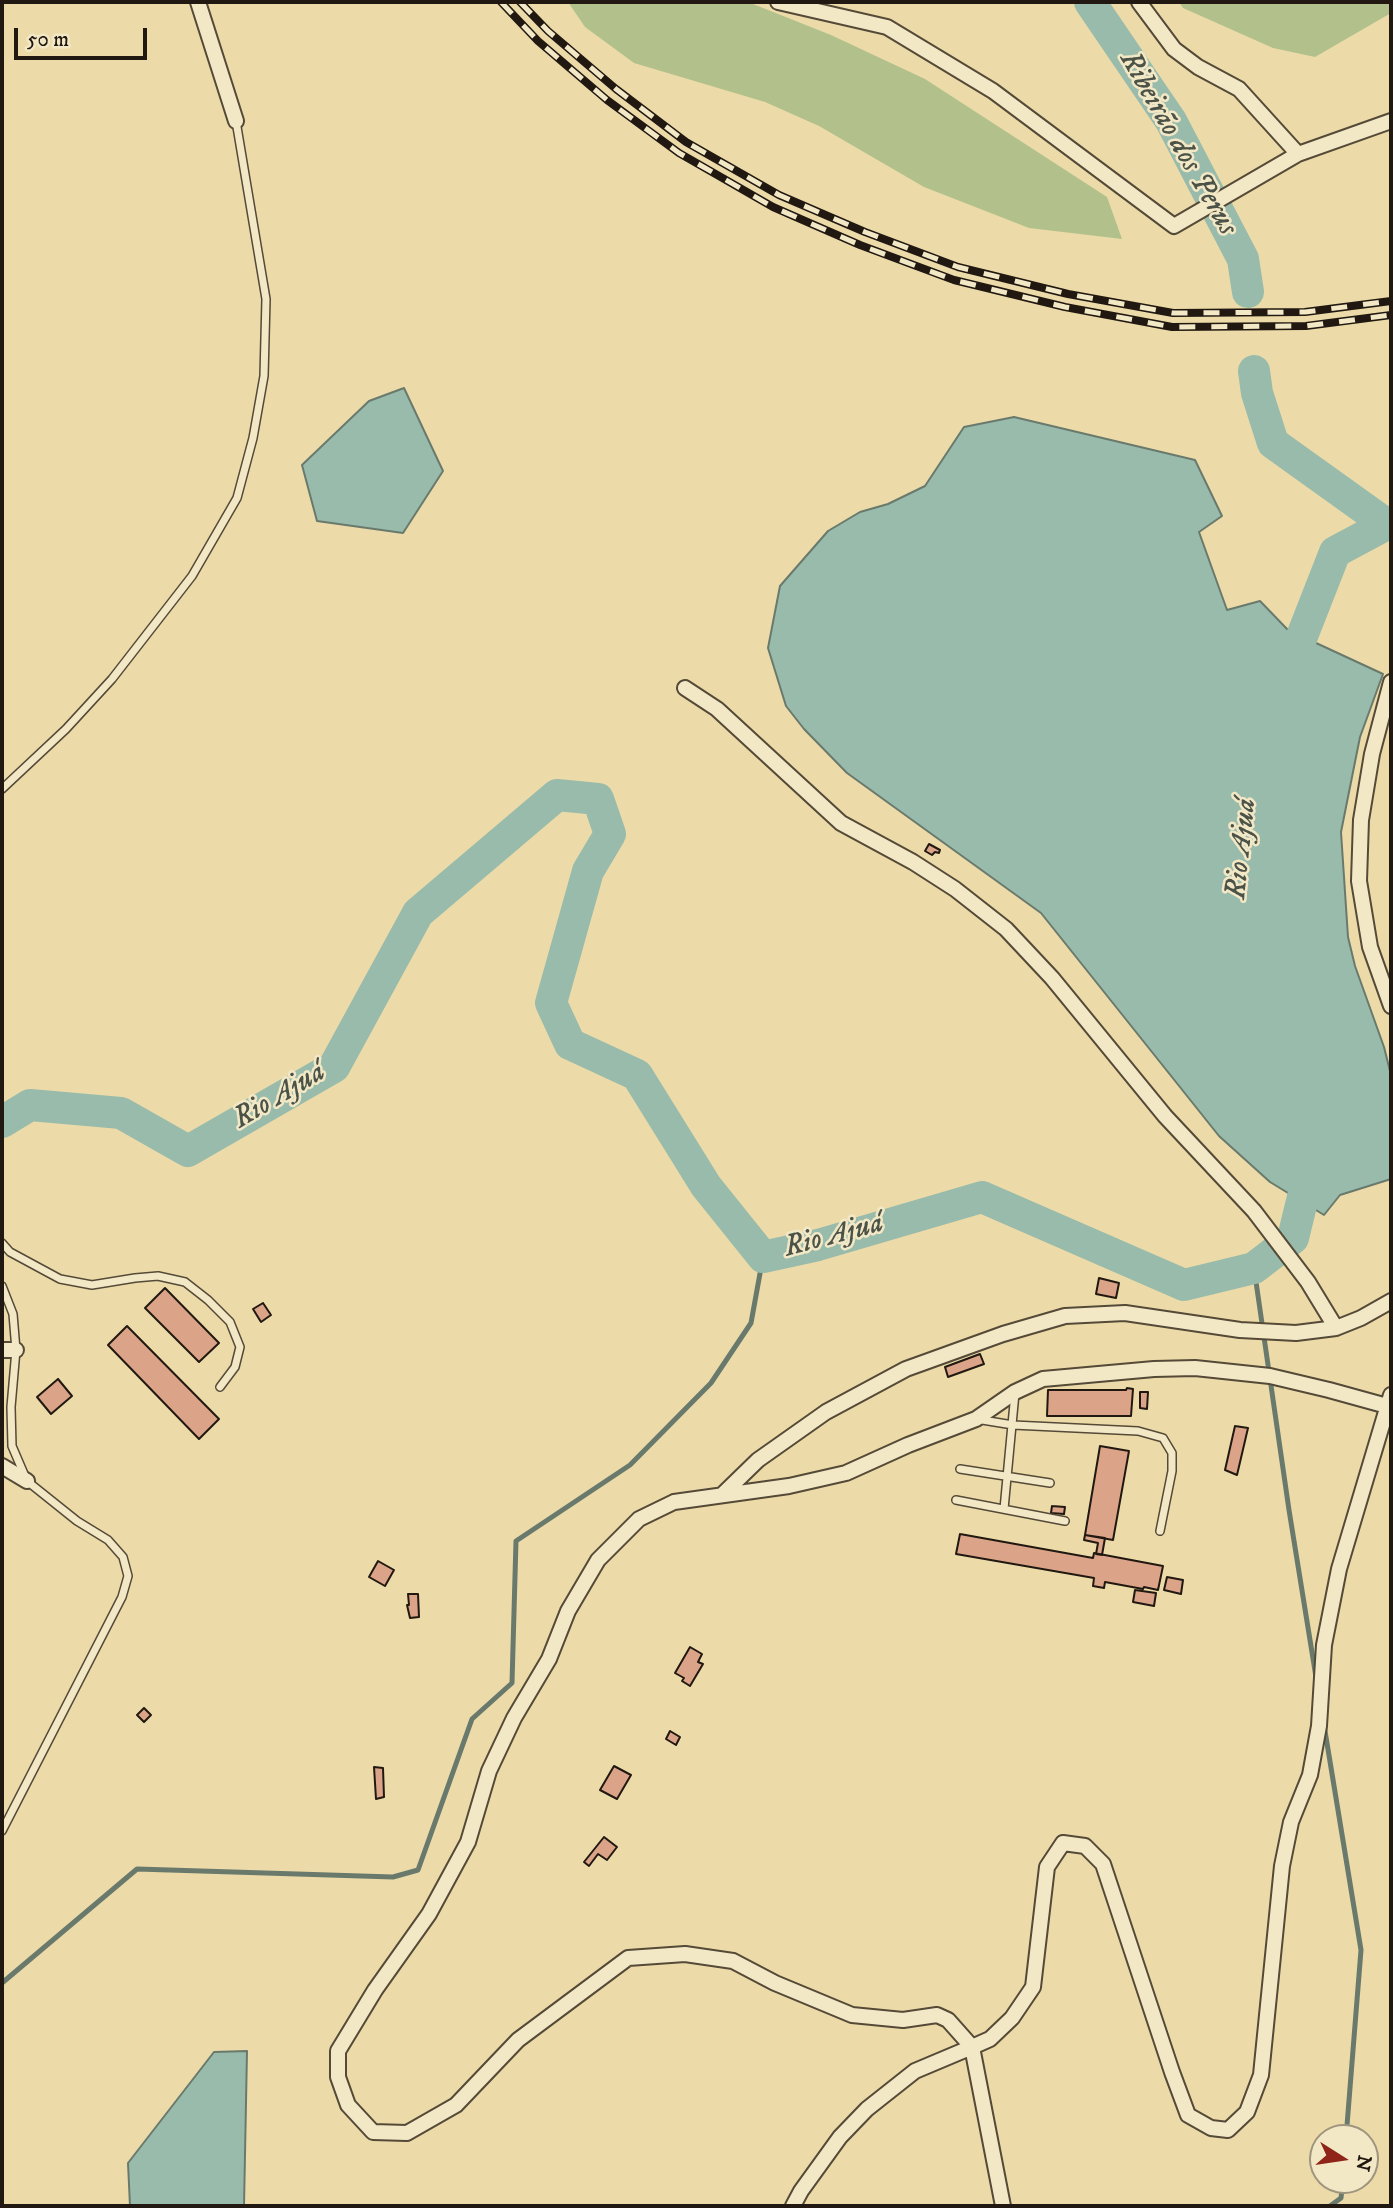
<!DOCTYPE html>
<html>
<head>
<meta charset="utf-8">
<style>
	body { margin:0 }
	#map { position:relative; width:1393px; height:2208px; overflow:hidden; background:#ecdba8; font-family:"IM FELL DW Pica",serif }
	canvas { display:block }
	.frame { position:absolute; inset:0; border:4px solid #211911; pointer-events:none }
	.north { position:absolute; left:1309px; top:2124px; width:70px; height:70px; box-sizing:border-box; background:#f3e8c6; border:2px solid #9f957e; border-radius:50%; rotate:102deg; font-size:19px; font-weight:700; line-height:28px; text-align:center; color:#211911 }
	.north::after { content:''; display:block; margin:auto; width:24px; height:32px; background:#8f2418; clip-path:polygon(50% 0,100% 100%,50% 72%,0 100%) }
	.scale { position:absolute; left:14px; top:28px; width:133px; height:32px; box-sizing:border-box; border:4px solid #211911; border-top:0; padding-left:9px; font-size:21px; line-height:24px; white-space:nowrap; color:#211911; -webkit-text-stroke:5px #f3e8c6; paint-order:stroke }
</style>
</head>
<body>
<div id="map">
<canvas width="1393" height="2208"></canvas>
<div class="frame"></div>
<div class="north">N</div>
<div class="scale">50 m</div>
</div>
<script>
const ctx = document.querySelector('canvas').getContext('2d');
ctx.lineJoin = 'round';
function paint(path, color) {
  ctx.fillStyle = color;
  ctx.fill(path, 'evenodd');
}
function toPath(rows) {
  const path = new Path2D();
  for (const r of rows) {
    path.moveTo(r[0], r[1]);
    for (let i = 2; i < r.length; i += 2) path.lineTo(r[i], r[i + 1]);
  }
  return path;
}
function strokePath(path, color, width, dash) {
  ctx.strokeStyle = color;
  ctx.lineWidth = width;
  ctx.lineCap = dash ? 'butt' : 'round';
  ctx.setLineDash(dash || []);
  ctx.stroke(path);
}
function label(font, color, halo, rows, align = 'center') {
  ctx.font = font + ' "IM FELL DW Pica",serif';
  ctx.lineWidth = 5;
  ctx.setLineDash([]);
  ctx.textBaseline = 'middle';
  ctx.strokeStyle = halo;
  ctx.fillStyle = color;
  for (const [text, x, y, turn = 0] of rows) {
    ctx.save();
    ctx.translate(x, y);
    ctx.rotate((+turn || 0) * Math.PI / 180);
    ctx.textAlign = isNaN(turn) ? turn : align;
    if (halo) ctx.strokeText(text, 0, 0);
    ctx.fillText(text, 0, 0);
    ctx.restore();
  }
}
const green = toPath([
	[568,2,748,2,831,35,925,79,1107,197,1122,239,1029,228,924,187,819,126,765,102,634,63,585,27],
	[1179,2,1391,2,1391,13,1315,57,1273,48,1183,8]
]);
const water = toPath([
	[404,388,443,471,403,533,317,521,302,465,369,401,404,388],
	[1014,417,1195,460,1222,516,1199,532,1227,610,1260,601,1288,630,1383,674,1360,737,1341,832,1348,937,1355,966,1384,1047,1391,1075,1391,1179,1340,1195,1324,1215,1270,1182,1219,1136,1041,913,847,773,804,729,786,706,768,648,780,586,828,531,860,512,888,504,925,486,964,427,1014,417],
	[247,2051,244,2206,130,2206,128,2163,214,2052,247,2051]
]);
const stream = toPath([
	[1254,1268,1289,1510,1316,1677],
	[1324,1725,1361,1950,1346,2138],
	[2,1983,137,1869,393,1877,418,1870,472,1719,512,1683,516,1541,630,1465,711,1383,751,1323,763,1257],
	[1330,2206,1341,2198,1343,2180]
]);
const river = toPath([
	[1090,2,1171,121,1243,259,1248,292],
	[1254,371,1257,393,1273,443,1386,524],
	[1286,677,1335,552,1391,522],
	[2,1122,30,1105,121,1113,188,1151,334,1067,418,913,557,795,598,799,610,834,588,871,551,1003,570,1044,637,1075,706,1186,763,1257,818,1245,982,1197,1184,1285,1254,1268,1293,1238,1312,1160]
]);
const building = toPath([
	[929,844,940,850,939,853,935,852,932,855,925,851,929,844],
	[1099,1278,1119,1283,1116,1298,1096,1294,1099,1278],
	[165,1288,219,1343,199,1362,145,1308,165,1288],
	[263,1303,271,1315,261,1322,253,1309,263,1303],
	[127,1326,219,1419,199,1439,108,1345,127,1326],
	[980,1354,984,1364,948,1377,945,1367,980,1354],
	[58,1379,72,1396,51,1414,37,1397,58,1379],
	[1127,1388,1133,1389,1131,1416,1047,1416,1048,1390,1126,1390,1127,1388],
	[1140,1392,1148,1392,1147,1409,1140,1408,1140,1392],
	[1235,1426,1248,1428,1237,1475,1225,1470,1235,1426],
	[1100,1446,1129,1451,1113,1540,1085,1535,1100,1446],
	[1052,1506,1065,1507,1064,1514,1051,1513,1052,1506],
	[960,1534,1093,1558,1094,1553,1163,1566,1158,1590,1144,1587,1143,1589,1105,1582,1104,1588,1093,1586,1094,1578,956,1554,960,1534],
	[1085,1535,1105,1538,1102,1555,1096,1554,1098,1543,1084,1540,1085,1535],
	[378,1561,394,1570,385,1586,369,1577,378,1561],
	[1167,1577,1183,1580,1181,1594,1164,1590,1167,1577],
	[1135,1590,1156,1593,1154,1606,1133,1602,1135,1590],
	[408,1594,418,1594,419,1617,410,1618,407,1605,409,1605,408,1594],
	[690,1647,702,1654,698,1662,703,1664,690,1686,682,1681,684,1678,675,1673,690,1647],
	[144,1708,151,1715,144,1722,137,1715,144,1708],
	[670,1731,680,1737,676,1745,666,1739,670,1731],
	[614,1766,631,1775,617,1799,600,1790,614,1766],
	[374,1767,383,1768,384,1797,376,1799,374,1767],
	[604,1837,617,1847,607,1860,598,1854,589,1866,584,1862,604,1837]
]);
const service = toPath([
	[2,789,66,729,112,679,192,576,237,498,253,438,264,376,266,299,236,121],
	[2,1243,10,1252,60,1279,92,1285,135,1278,158,1276,185,1282,208,1300,230,1322,240,1347,235,1367,220,1387],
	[2,1286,13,1314,16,1350,11,1407,12,1446,27,1481,77,1521,108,1540,123,1557,128,1576,122,1597,2,1831],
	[976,1419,1013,1425,1138,1431,1163,1438,1172,1453,1172,1471,1160,1531],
	[960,1469,1050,1483],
	[956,1500,1065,1521],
	[1004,1509,1015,1393]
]);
const minor = toPath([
	[198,2,236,121],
	[778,2,887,27,993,91,1174,226,1298,154,1391,121],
	[1139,2,1174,49,1198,67,1239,89,1298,154],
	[1391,682,1372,754,1361,820,1359,881,1370,947,1391,1006],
	[685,688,717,709,841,823,913,862,955,889,1006,929,1052,978,1165,1116,1254,1211,1308,1282,1336,1328],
	[2,1350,16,1350],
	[1387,1406,1329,1390,1270,1376,1195,1368,1154,1369,1043,1379,1015,1392,976,1419,908,1445,846,1473,789,1486,674,1502,639,1519,598,1560,568,1611,549,1659,514,1718,489,1771,468,1842,429,1914,375,1990,338,2051,338,2077,348,2105,373,2132,407,2133,456,2105,518,2040,628,1958,685,1954,733,1961,775,1983,852,2015,903,2020,937,2015,948,2020,972,2047,990,2039,1012,2018,1033,1987,1047,1867,1063,1843,1085,1846,1103,1864,1172,2072,1188,2115,1211,2128,1228,2130,1247,2112,1261,2075,1282,1866,1291,1822,1310,1775,1319,1726,1324,1645,1339,1569,1391,1395],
	[2,1466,27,1481],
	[723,1494,758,1460,826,1412,906,1369,1003,1334,1065,1316,1125,1313,1240,1330,1296,1333,1336,1328,1361,1318,1391,1301],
	[793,2206,801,2191,840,2137,867,2109,915,2071,972,2047,1003,2206]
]);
const rail = toPath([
	[501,2,538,41,607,100,679,153,773,207,860,245,954,280,1065,307,1172,327,1306,326,1391,315],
	[520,2,548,31,616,89,686,142,779,195,865,232,958,267,1068,294,1173,313,1305,312,1391,301]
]);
const waterNames = [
	["Ribeirão dos Perus",1177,144,60],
	["Rio Ajuá",1243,849,-84],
	["Rio Ajuá",280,1097,-31],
	["Rio Ajuá",834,1237,-15]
];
paint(green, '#b2c18c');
paint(water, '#99bbab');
strokePath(water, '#697a6d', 2);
strokePath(stream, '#697a6d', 5);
strokePath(river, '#99bbab', 32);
paint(building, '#dba387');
strokePath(building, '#211911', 2);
strokePath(service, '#544a37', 10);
strokePath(minor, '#544a37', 18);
strokePath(service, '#f3e8c6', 7);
strokePath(minor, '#f3e8c6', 14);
strokePath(rail, '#211911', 8);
strokePath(rail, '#f3e8c6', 5, [16]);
label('italic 30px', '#4b5247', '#f3e8c6', waterNames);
</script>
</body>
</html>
